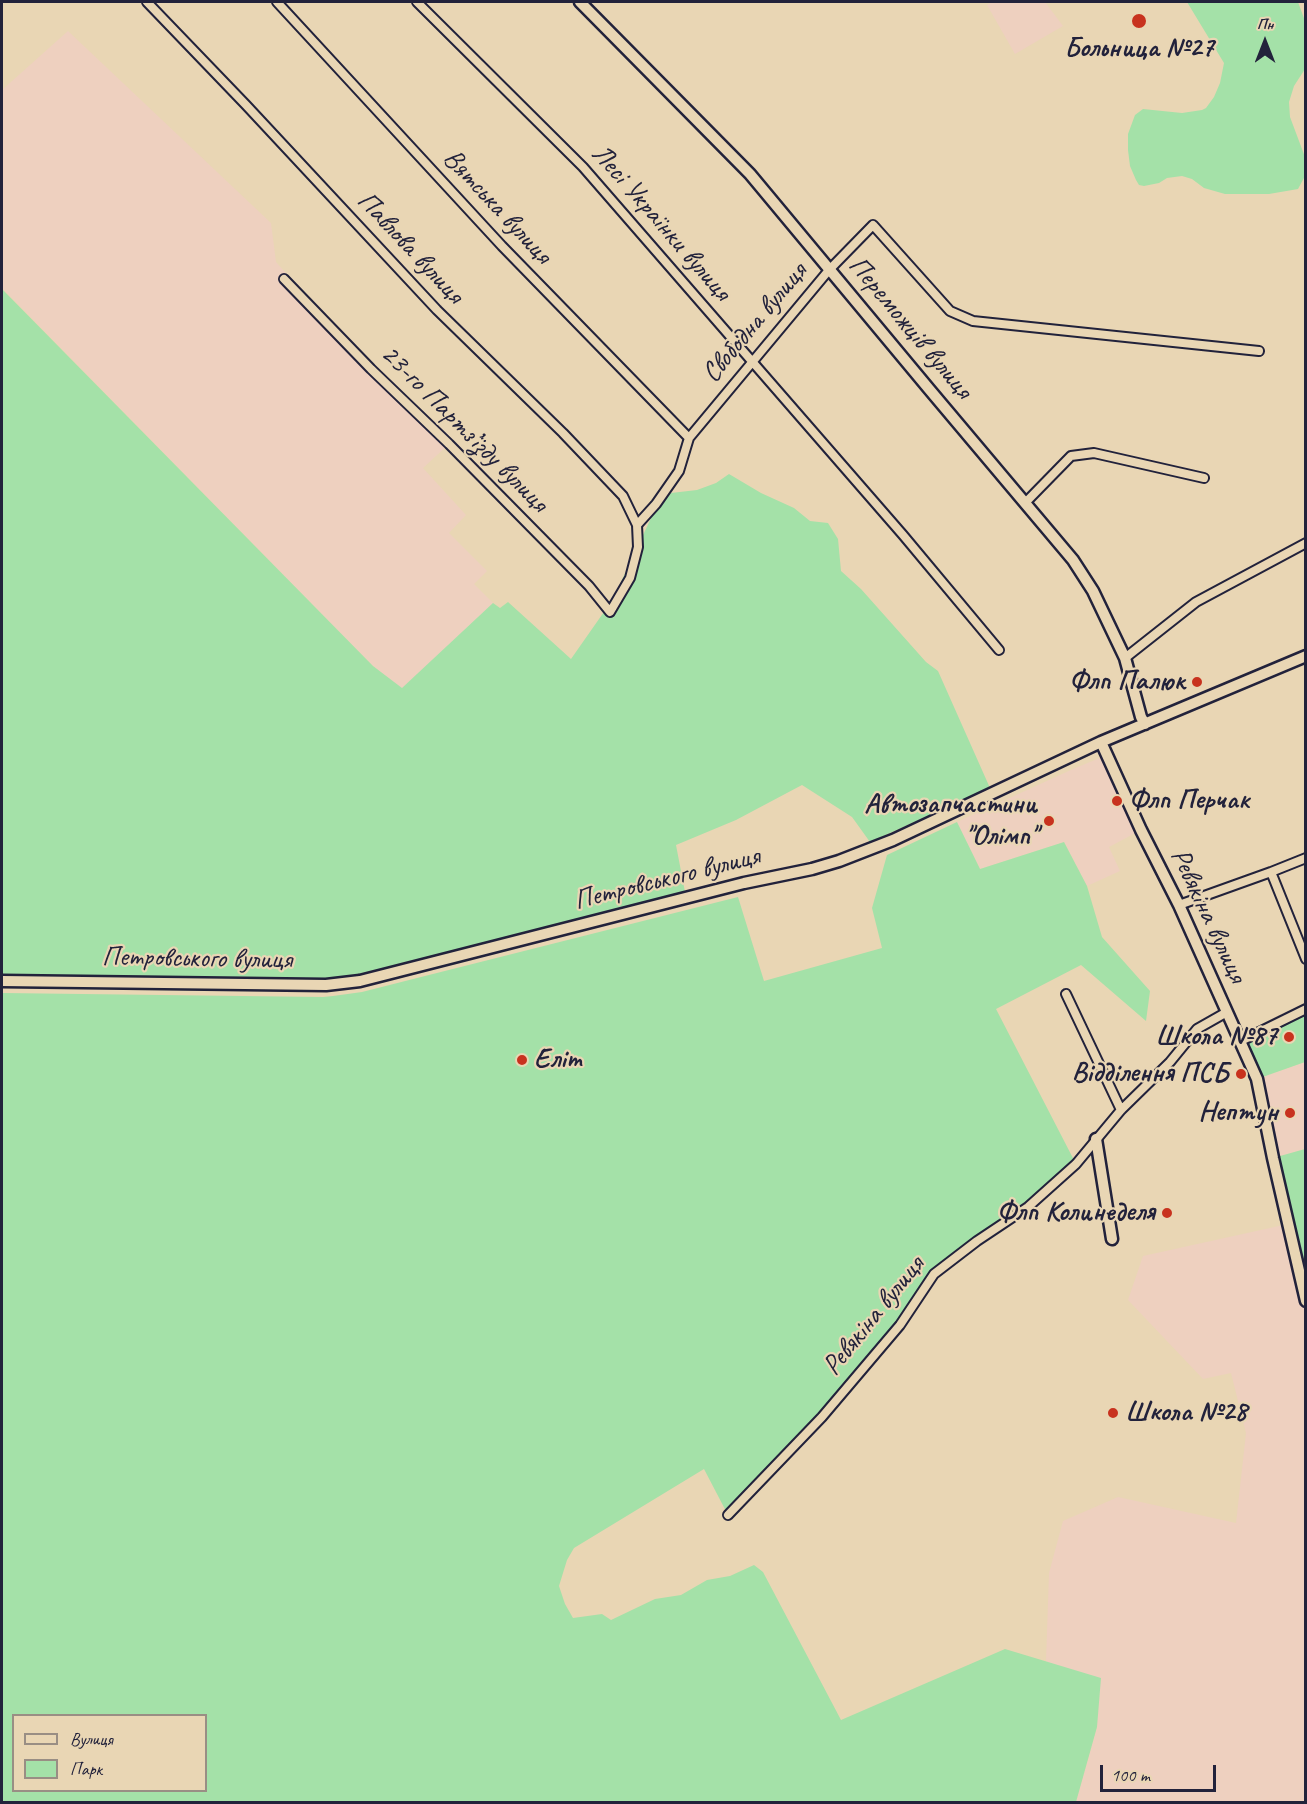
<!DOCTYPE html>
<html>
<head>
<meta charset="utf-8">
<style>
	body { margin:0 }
	#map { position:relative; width:1307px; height:1804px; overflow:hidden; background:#e9d6b4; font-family:Caveat,sans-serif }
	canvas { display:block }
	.frame { position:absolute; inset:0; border:3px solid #22223b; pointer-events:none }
	.legend { position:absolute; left:12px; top:1714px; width:195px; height:78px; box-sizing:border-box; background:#e9d6b4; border:2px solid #998e84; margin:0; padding:8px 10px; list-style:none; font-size:18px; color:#22223b }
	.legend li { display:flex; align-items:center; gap:12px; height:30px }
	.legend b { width:30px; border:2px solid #998e84 }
	.north { position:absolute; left:1235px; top:12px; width:60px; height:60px; -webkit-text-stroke:4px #e9d6b4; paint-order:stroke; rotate:0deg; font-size:16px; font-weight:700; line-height:24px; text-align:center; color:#22223b }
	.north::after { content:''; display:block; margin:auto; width:21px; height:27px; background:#22223b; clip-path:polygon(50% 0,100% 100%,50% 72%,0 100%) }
	.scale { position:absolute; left:1100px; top:1765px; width:116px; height:27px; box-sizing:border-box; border:3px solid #22223b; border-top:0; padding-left:8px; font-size:18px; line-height:21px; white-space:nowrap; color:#22223b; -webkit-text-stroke:4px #e9d6b4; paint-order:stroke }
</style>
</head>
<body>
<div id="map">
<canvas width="1307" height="1804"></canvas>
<div class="frame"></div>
<ul class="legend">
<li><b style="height:8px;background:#e9d6b4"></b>Вулиця</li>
<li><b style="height:16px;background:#a4e1a8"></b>Парк</li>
</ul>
<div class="north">Пн</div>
<div class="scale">100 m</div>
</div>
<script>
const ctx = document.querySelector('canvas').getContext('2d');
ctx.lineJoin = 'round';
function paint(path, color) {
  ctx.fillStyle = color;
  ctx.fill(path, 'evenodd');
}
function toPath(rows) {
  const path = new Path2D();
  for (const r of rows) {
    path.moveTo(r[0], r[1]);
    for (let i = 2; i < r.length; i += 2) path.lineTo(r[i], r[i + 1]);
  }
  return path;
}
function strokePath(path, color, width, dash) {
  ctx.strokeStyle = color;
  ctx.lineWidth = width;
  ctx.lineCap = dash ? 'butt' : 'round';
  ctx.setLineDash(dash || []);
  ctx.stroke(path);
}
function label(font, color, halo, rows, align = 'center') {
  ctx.font = font + ' Caveat,sans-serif';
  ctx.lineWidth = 4.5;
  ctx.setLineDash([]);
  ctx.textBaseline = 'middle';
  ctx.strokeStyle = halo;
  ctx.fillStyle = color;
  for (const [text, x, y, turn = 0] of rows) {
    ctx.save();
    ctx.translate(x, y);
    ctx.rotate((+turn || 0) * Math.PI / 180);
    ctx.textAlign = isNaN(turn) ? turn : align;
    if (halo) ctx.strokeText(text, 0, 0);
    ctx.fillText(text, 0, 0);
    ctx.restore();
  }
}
const built = toPath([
	[992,2,1045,2,1063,26,1015,54,987,5],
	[68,31,271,223,276,262,371,369,449,444,423,468,466,515,449,533,487,571,474,584,493,603,402,689,373,666,2,288,2,90],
	[1107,755,1141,830,1109,847,1120,871,1087,886,1064,842,980,869,957,822,1073,769],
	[1305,1062,1305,1149,1273,1158,1257,1079],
	[1288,1224,1306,1301,1305,1802,1076,1802,1097,1727,1046,1661,1049,1573,1063,1521,1118,1497,1236,1523,1246,1433,1231,1373,1203,1379,1128,1300,1143,1256]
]);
const green = toPath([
	[1187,2,1298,2,1305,21,1305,69,1294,86,1289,102,1290,117,1305,157,1305,176,1298,189,1269,194,1225,194,1204,188,1192,179,1182,176,1167,178,1159,183,1144,186,1139,185,1136,180,1130,166,1128,150,1128,134,1135,115,1143,109,1182,113,1202,110,1206,108,1214,97,1220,83,1224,63],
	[2,289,373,666,402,688,493,603,500,608,508,602,571,659,613,599,652,516,671,493,697,490,716,483,729,474,761,493,794,508,810,521,828,523,838,539,841,571,861,589,926,662,938,671,990,788,870,842,852,817,802,785,736,820,676,845,685,892,359,974,322,979,2,975],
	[957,822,980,869,1064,842,1087,886,1102,937,1150,991,1146,1021,1081,965,996,1009,1076,1164,1028,1207,934,1274,873,1357,728,1515,704,1469,574,1548,567,1560,559,1586,565,1604,573,1618,602,1614,611,1620,655,1599,681,1595,707,1580,730,1576,754,1565,763,1572,841,1720,1005,1649,1101,1678,1097,1727,1076,1802,2,1802,2,993,323,997,333,996,362,992,421,977,738,897,764,981,882,948,872,908,887,855],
	[14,1716,206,1716,206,1790,14,1790],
	[1305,1009,1305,1062,1257,1079,1241,1041],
	[1305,1149,1305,1301,1273,1158]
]);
const street = toPath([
	[147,2,246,105,437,310,563,433,623,496,637,525],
	[277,2,502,246,689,438],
	[417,2,583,167,903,535,999,650],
	[284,279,371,369,449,444,589,586,610,612,630,578,638,547,637,525,656,504,679,471,689,438,829,270,873,225,950,311,973,321,1259,351],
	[1026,502,1071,456,1094,453,1204,478],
	[1125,658,1196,602,1306,543],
	[1271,872,1306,959],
	[1179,905,1271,872,1306,858],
	[1066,994,1121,1110],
	[1241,1041,1306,1009],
	[728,1515,822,1417,900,1325,934,1274,977,1241,1028,1207,1076,1164,1121,1110,1170,1062,1197,1029,1227,1012]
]);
const secondary = toPath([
	[580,2,750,174,929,389,1073,560,1093,591,1125,658,1141,717,1145,724],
	[1101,742,1141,830,1179,905,1257,1079,1273,1158,1306,1301],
	[2,981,326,985,360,981,744,883,812,869,839,861,893,840,1101,742,1306,656],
	[1096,1139,1112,1239]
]);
const markers = [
	[1139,21,8,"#c8321e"],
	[1197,682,6,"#c8321e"],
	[1117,801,6,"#c8321e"],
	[1049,821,6,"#c8321e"],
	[1289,1037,6,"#c8321e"],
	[522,1060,6,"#c8321e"],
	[1241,1074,6,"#c8321e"],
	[1290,1113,6,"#c8321e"],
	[1167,1213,6,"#c8321e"],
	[1113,1413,6,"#c8321e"]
];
const poiNames = [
	["Больница №27",1139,49,"center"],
	["Флп Палюк",1185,682],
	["Флп Перчак",1129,801,"left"],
	["Автозапчастини",1037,805],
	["\"Олімп\"",1037,837],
	["Школа №87",1277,1037],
	["Еліт",534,1060,"left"],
	["Відділення ПСБ",1229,1074],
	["Нептун",1278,1113],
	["Флп Колинеделя",1155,1213],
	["Школа №28",1125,1413,"left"]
];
const streetNames = [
	["Вятська вулиця",497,207,47],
	["Лесі Українки вулиця",661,223,49],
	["Павлова вулиця",410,248,47],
	["Свободна вулиця",755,323,-50],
	["Переможців вулиця",910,328,50],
	["23-го Партз’їзду вулиця",464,429,45],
	["Петровського вулиця",667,879,-14],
	["Ревякіна вулиця",1208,916,65],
	["Петровського вулиця",197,959,1],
	["Ревякіна вулиця",874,1316,-51]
];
paint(built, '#eed0bf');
paint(green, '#a4e1a8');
strokePath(street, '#22223b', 12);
strokePath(secondary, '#22223b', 15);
strokePath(street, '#e9d6b4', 8);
strokePath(secondary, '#e9d6b4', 10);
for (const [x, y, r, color] of markers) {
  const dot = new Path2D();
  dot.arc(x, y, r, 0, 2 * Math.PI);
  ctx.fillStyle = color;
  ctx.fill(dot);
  strokePath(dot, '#e9d6b4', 2);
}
label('bold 28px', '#22223b', '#e9d6b4', poiNames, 'right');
label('28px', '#22223b', '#e9d6b4', streetNames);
</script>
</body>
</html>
